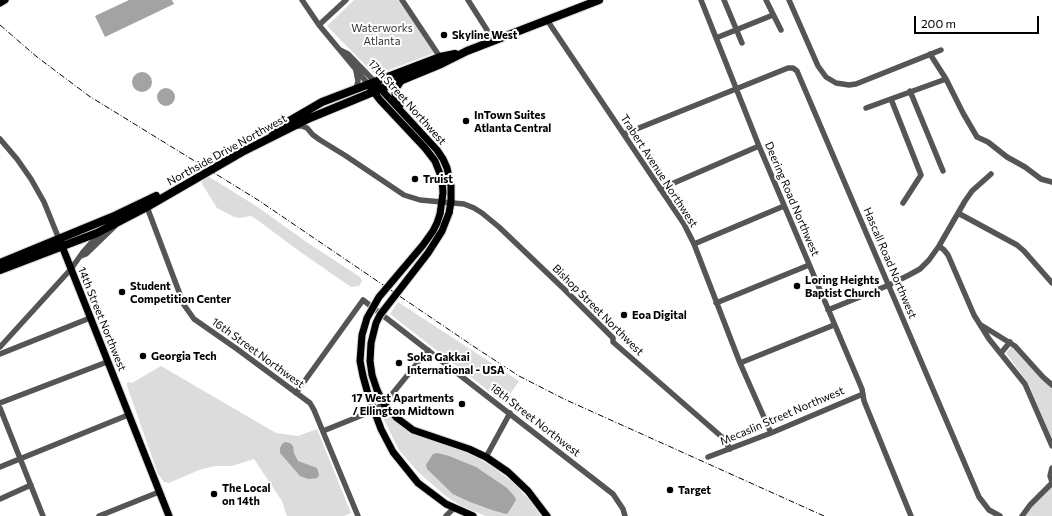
<!DOCTYPE html>
<html>
<head>
<meta charset="utf-8">
<style>
	body { margin:0 }
	#map { position:relative; width:1052px; height:516px; overflow:hidden; background:#fff; font-family:Commissioner,sans-serif }
	canvas { display:block }
	.scale { position:absolute; left:914px; top:16px; width:125px; height:18px; box-sizing:border-box; border:2px solid #000; border-top:0; padding-left:5px; font-size:12px; line-height:14px; white-space:nowrap; color:#000; -webkit-text-stroke:3px #fff; paint-order:stroke }
</style>
</head>
<body>
<div id="map">
<canvas width="1052" height="516"></canvas>
<div class="scale">200 m</div>
</div>
<script>
const ctx = document.querySelector('canvas').getContext('2d');
ctx.lineJoin = 'round';
function paint(path, color) {
  ctx.fillStyle = color;
  ctx.fill(path, 'evenodd');
}
function toPath(rows) {
  const path = new Path2D();
  for (const r of rows) {
    if (r.length === 3) {
      path.moveTo(r[0] + r[2], r[1]);
      path.arc(r[0], r[1], r[2], 0, 2 * Math.PI);
      continue;
    }
    path.moveTo(r[0], r[1]);
    for (let i = 2; i < r.length; i += 2) path.lineTo(r[i], r[i + 1]);
  }
  return path;
}
function strokePath(path, color, width, dash) {
  ctx.strokeStyle = color;
  ctx.lineWidth = width;
  ctx.lineCap = dash ? 'butt' : 'round';
  ctx.setLineDash(dash || []);
  ctx.stroke(path);
}
function label(font, color, halo, rows, align = 'center') {
  ctx.font = font + ' Commissioner,sans-serif';
  ctx.lineWidth = 4;
  ctx.setLineDash([]);
  ctx.textBaseline = 'middle';
  ctx.strokeStyle = halo;
  ctx.fillStyle = color;
  for (const [text, x, y, turn = 0] of rows) {
    ctx.save();
    ctx.translate(x, y);
    ctx.rotate((+turn || 0) * Math.PI / 180);
    ctx.textAlign = isNaN(turn) ? turn : align;
    if (halo) ctx.strokeText(text, 0, 0);
    ctx.fillText(text, 0, 0);
    ctx.restore();
  }
}
const green = toPath([
	[354,0,399,0,434,53,378,74,373,73,327,26],
	[205,177,209,177,216,181,256,206,308,243,360,277,362,281,359,286,351,287,299,251,256,219,251,216,240,218,234,217,217,208,202,184,202,180],
	[398,302,519,381,504,403,390,314],
	[1011,347,1014,348,1052,387,1052,439,1028,383,1006,353],
	[161,366,276,433,298,436,317,429,351,513,344,516,287,516,282,501,254,459,232,466,215,466,199,470,169,483,164,482,158,474,127,386,127,383,128,382,132,383],
	[382,410,397,423,417,436,452,446,478,458,494,468,514,483,532,503,541,516,486,516,463,507,447,497,418,472,399,450,380,412],
	[1052,486,1052,516,1025,516,1031,507]
]);
const water = toPath([
	[129,0,172,0,174,4,105,37,95,16],
	[142,82,10],
	[166,97,9],
	[285,442,290,443,293,446,294,453,298,461,317,468,319,475,317,478,308,479,300,476,280,453,280,448,282,444],
	[437,453,449,456,476,467,507,488,515,497,516,500,508,513,506,514,492,510,470,502,453,494,427,469,426,465,433,454]
]);
const minor = toPath([
	[302,0,319,25,368,84],
	[402,0,440,57],
	[468,0,494,41],
	[701,0,759,146,862,389,864,401,911,516],
	[724,0,742,43],
	[766,0,781,30],
	[789,0,818,66,826,77,836,83,849,85,856,84,941,50],
	[547,20,684,224,694,244,740,363,771,433],
	[319,25,346,0],
	[716,38,773,15],
	[340,50,348,54,375,82],
	[930,54,946,79,963,113,977,137,988,142,1007,157,1025,167,1041,179,1052,182],
	[356,89,358,81,356,71],
	[910,91,943,171],
	[891,99,921,175,903,203],
	[866,108,946,79],
	[296,126,302,126,307,128,313,135,320,140,346,156,404,195,420,200,464,204,474,208,482,213,499,227,564,289,613,338,613,342,723,438,730,449],
	[624,134,788,68,793,68,797,71,979,497,989,510,1000,516],
	[0,139,17,159,31,179,44,202,59,239],
	[660,189,759,146],
	[147,207,184,305,194,319,237,349,310,403,314,410,358,516],
	[958,213,1017,245,1024,251,1052,283],
	[694,244,784,206],
	[939,246,944,250,948,255,974,315,989,339,1025,384,1052,446],
	[81,256,86,254,115,226],
	[716,303,809,265],
	[828,310,889,285,909,275,920,269,929,260,939,246,965,201,972,191,991,174],
	[981,325,1015,346,1043,377,1052,385],
	[0,347,71,269,83,252,100,233],
	[1001,353,1010,342],
	[0,354,90,318],
	[740,363,834,325],
	[296,393,363,300,613,494,623,509,625,516],
	[0,403,107,362],
	[0,408,43,516],
	[323,431,370,412,384,404,428,350],
	[486,457,510,413],
	[708,457,771,433,863,394],
	[0,467,128,415],
	[1052,468,1050,476,1052,482],
	[0,499,31,485],
	[99,516,159,492],
	[446,516,454,508],
	[1022,516,1030,505,1052,483]
]);
const major = toPath([
	[0,3,5,0],
	[377,85,437,150,443,159,447,168,451,186,451,202,449,213],
	[370,87,380,100,425,148,435,161,442,179,443,193,440,214],
	[400,105,396,99,395,94,397,87,401,81],
	[60,241,169,516],
	[377,390,384,404,397,418,413,430,469,449,486,457,508,472,528,491,547,516],
	[368,394,381,429,393,452,418,483,446,504,473,516]
]);
const highway = toPath([
	[272,131,322,102,440,57,455,54],
	[0,263,112,217,156,196],
	[0,270,97,233,147,207,242,152,310,118,441,64,467,51,599,0]
]);
const rail = toPath([
	[0,25,37,57,89,96,258,200,473,346,519,376,564,399,824,516]
]);
const majorBridge = toPath([
	[377,390,372,375,370,361,371,343,376,323,380,315,428,253,442,231,449,213],
	[368,394,363,376,360,361,362,335,367,318,379,297,423,245,433,231,437,223,440,214]
]);
const markers = [
	[444,35,4,"#000"],
	[466,121,4,"#000"],
	[415,179,4,"#000"],
	[797,286,4,"#000"],
	[122,292,4,"#000"],
	[624,315,4,"#000"],
	[143,356,4,"#000"],
	[399,363,4,"#000"],
	[462,404,4,"#000"],
	[670,490,4,"#000"],
	[214,494,4,"#000"]
];
const parkNames = [
	["Waterworks",382,28],
	["Atlanta",382,41]
];
const poiNames = [
	["Skyline West",452,35],
	["InTown Suites",474,115],
	["Atlanta Central",474,128],
	["Truist",423,179],
	["Loring Heights",805,280],
	["Baptist Church",805,293],
	["Student",130,286],
	["Competition Center",130,299],
	["Eoa Digital",632,315],
	["Georgia Tech",151,356],
	["Soka Gakkai",407,357],
	["International - USA",407,370],
	["17 West Apartments",454,398,"right"],
	["/ Ellington Midtown",454,411,"right"],
	["The Local",222,488],
	["on 14th",222,501],
	["Target",678,490]
];
const streetNames = [
	["17th Street Northwest",407,102,48],
	["Northside Drive Northwest",227,150,-29],
	["Trabert Avenue Northwest",659,171,57],
	["Deering Road Northwest",792,199,67],
	["Hascall Road Northwest",890,263,67],
	["Bishop Street Northwest",598,310,45],
	["14th Street Northwest",102,319,68],
	["16th Street Northwest",258,353,36],
	["Mecaslin Street Northwest",782,416,-23],
	["18th Street Northwest",535,420,38]
];
paint(green, '#dcdcdc');
paint(water, '#a3a3a3');
strokePath(major, '#dbdbdb', 9);
strokePath(highway, '#dbdbdb', 10);
strokePath(minor, '#555', 5.5);
strokePath(major, '#000', 7);
strokePath(highway, '#000', 8);
strokePath(rail, '#000', 1, [6, 2, 1, 2]);
strokePath(majorBridge, '#dbdbdb', 9, []);
strokePath(majorBridge, '#000', 7);
for (const [x, y, r, color] of markers) {
  const dot = new Path2D();
  dot.arc(x, y, r, 0, 2 * Math.PI);
  ctx.fillStyle = color;
  ctx.fill(dot);
  strokePath(dot, '#fff', 1.5);
}
label('11px', '#333', '#fff', parkNames);
label('bold 11px', '#000', '#fff', poiNames, 'left');
label('11px', '#000', '#fff', streetNames);
</script>
</body>
</html>
